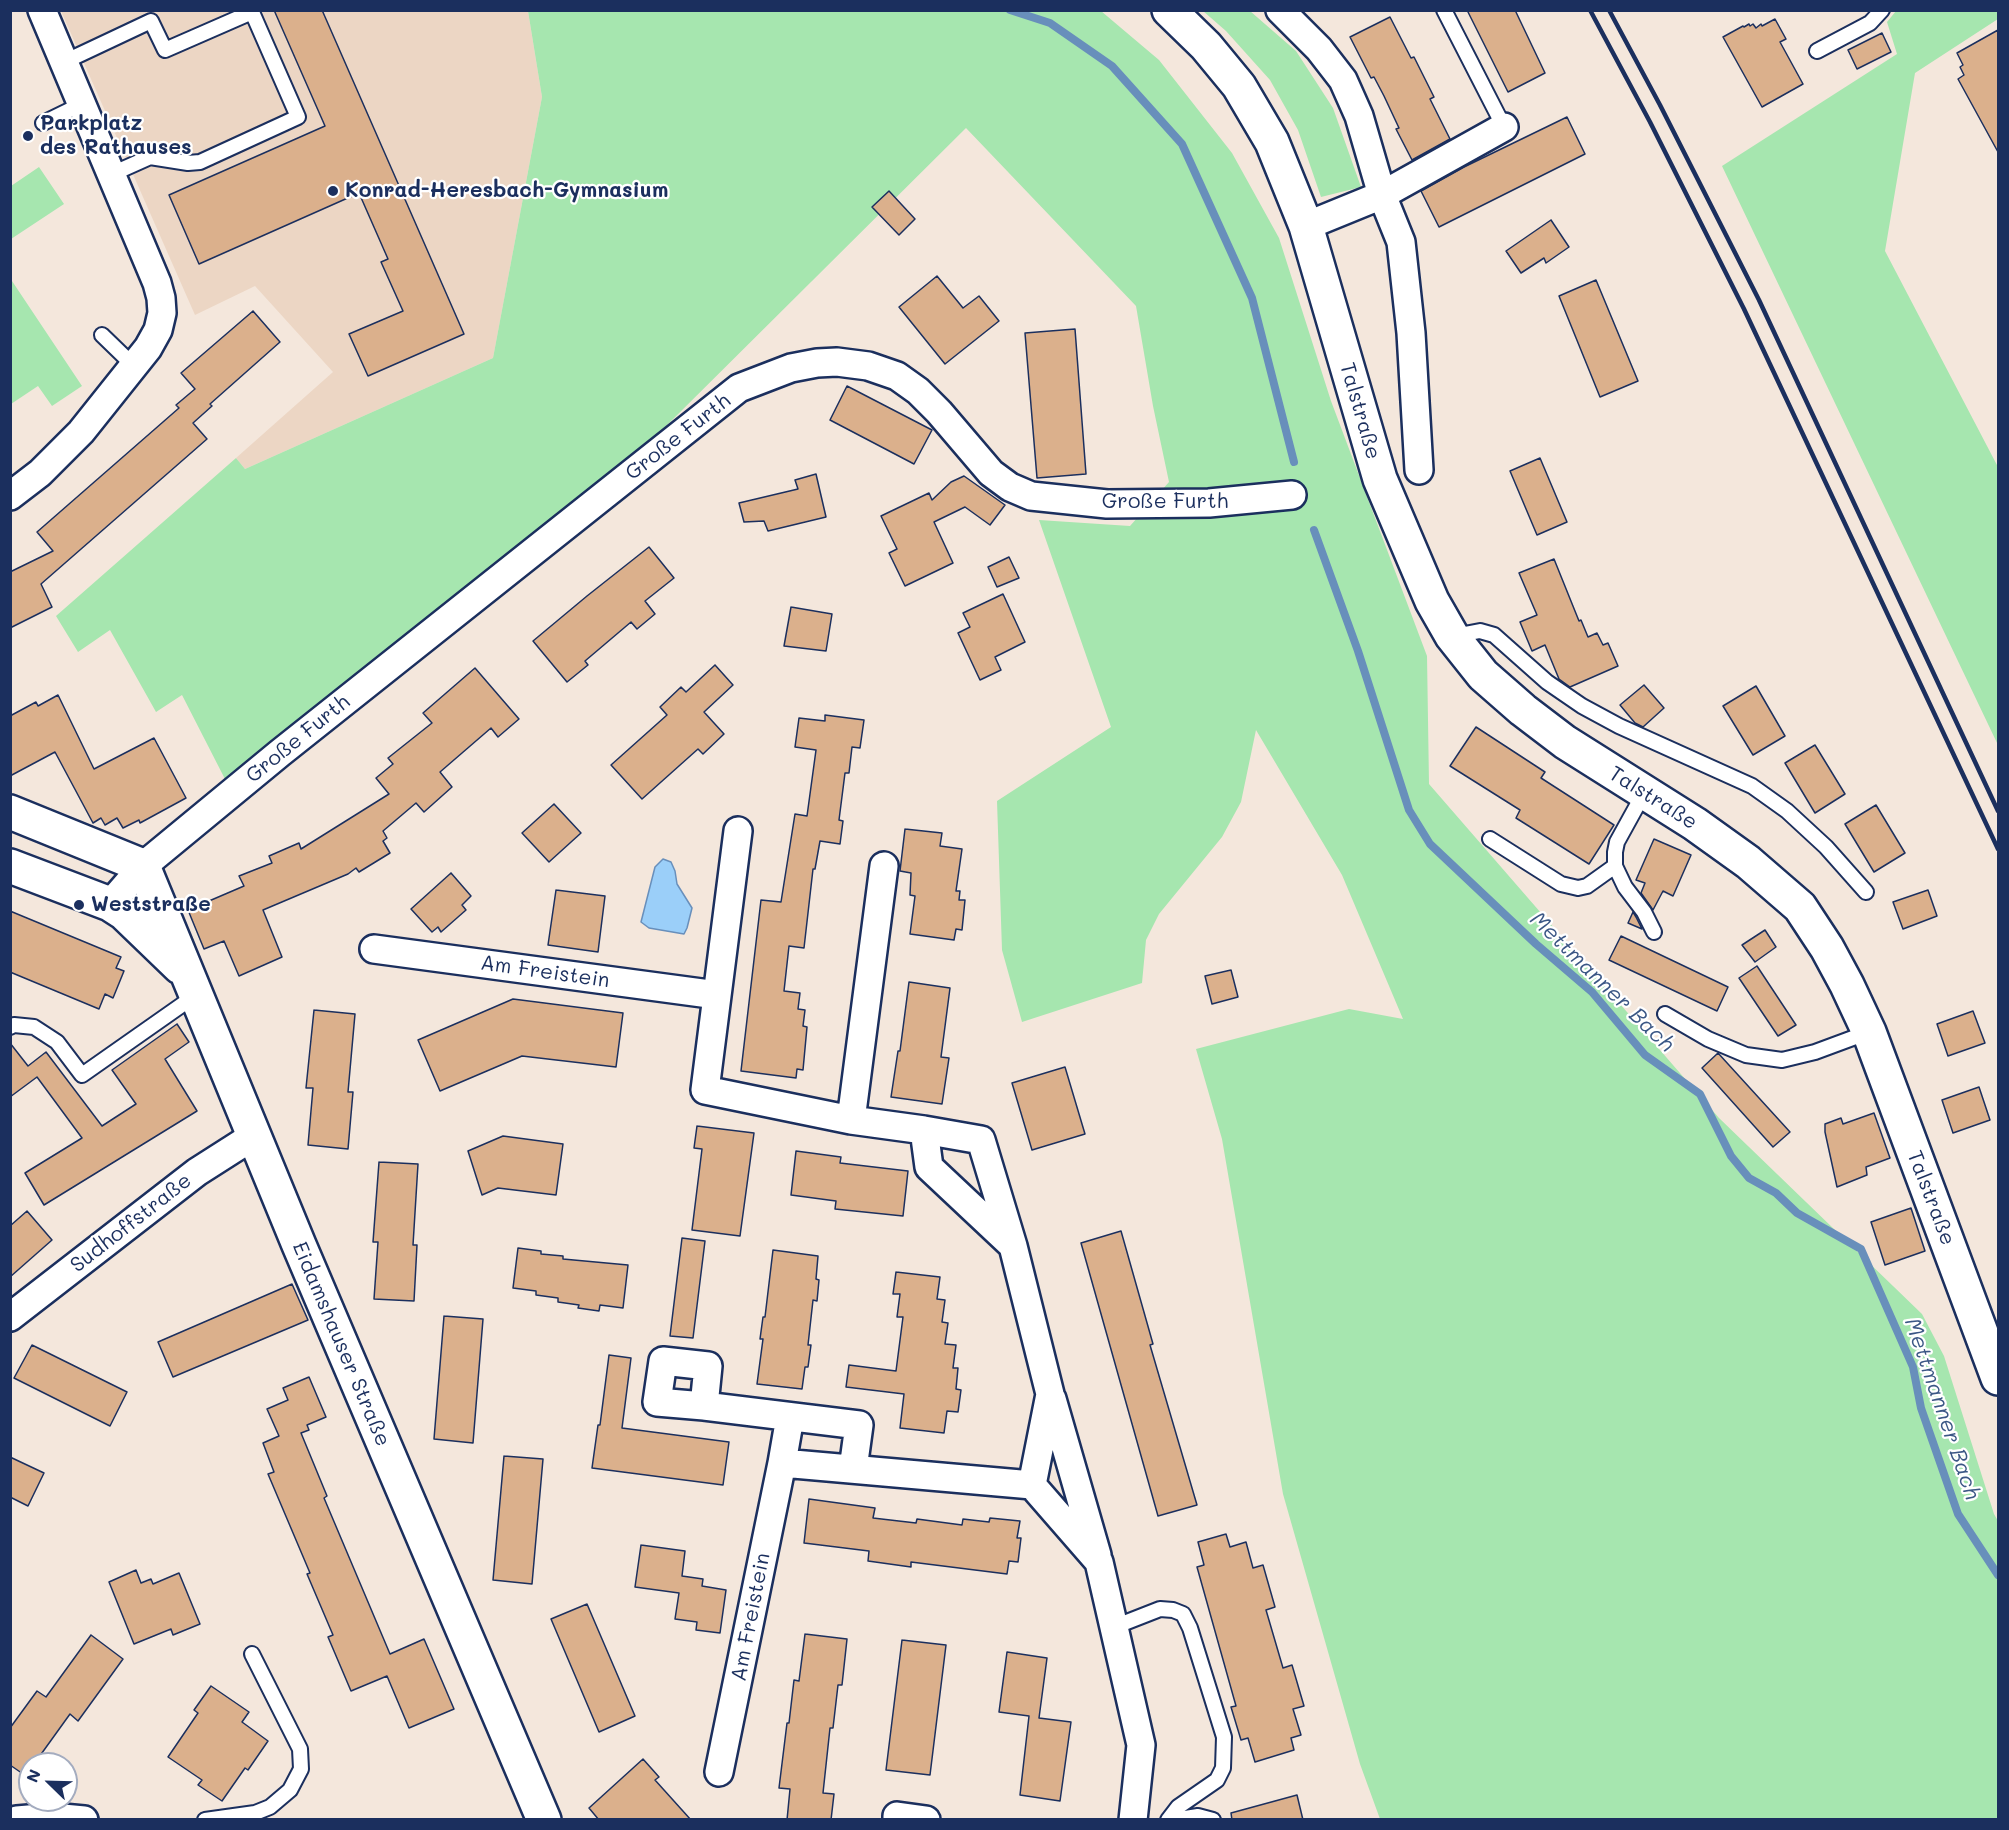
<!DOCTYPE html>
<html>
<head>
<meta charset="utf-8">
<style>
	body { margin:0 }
	#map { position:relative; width:2009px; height:1830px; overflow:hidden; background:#f4e7dc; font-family:Mali,sans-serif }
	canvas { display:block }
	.frame { position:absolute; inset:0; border:12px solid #1b2f5e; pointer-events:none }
	.north { position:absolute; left:18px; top:1752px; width:60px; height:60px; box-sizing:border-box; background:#fff; border:2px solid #a4acbf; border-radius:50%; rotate:293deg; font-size:16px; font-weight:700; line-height:24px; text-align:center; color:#1b2f5e }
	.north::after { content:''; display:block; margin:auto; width:21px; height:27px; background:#1b2f5e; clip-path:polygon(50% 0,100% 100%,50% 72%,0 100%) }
</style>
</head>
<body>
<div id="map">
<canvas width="2009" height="1830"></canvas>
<div class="frame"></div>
<div class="north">N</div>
</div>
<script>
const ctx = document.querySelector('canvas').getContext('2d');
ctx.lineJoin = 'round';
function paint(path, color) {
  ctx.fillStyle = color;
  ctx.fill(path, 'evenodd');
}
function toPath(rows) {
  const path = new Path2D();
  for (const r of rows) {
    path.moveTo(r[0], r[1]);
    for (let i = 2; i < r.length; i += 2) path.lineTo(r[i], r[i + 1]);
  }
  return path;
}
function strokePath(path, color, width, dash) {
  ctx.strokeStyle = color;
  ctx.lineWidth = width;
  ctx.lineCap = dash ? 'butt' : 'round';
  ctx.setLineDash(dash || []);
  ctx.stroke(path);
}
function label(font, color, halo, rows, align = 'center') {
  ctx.font = font + ' Mali,sans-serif';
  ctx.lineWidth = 4.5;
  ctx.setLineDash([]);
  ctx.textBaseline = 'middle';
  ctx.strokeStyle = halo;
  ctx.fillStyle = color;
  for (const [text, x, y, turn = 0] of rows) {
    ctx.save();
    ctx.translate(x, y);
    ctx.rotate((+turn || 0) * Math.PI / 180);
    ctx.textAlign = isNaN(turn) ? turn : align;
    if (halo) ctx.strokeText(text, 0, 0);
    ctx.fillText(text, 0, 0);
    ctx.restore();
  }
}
const built = toPath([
	[61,11,528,11,542,97,493,358,245,469,236,458,333,372,255,286,195,315]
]);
const green = toPath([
	[528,11,1101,11,1159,60,1232,153,1279,238,1331,401,1427,656,1429,784,1719,1118,1922,1314,1944,1356,1994,1514,1998,1521,1998,1819,1380,1819,1360,1764,1283,1494,1222,1139,1196,1049,1349,1009,1403,1019,1342,875,1256,730,1241,802,1222,837,1159,914,1146,940,1142,983,1022,1022,1002,950,997,801,1111,727,1039,520,1130,526,1169,482,1153,406,1136,306,966,128,658,434,362,669,226,781,182,695,156,712,110,630,78,652,56,616,236,458,245,469,493,358,542,97],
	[1203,11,1250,11,1296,51,1333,108,1361,187,1321,197,1298,130,1270,80,1226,31],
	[1896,11,1998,11,1998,19,1915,73,1885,251,1998,467,1998,745,1722,166,1897,54,1887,22],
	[39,167,64,204,11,239,11,186],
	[10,278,82,386,52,406,38,386,11,404]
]);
const water = toPath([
	[663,859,671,862,675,871,677,884,692,908,687,928,684,934,649,928,641,922,655,867,663,859]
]);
const stream = toPath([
	[1010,10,1050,23,1112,66,1182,144,1252,298,1294,462],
	[1314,530,1358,651,1409,810,1430,844,1536,944,1592,992,1645,1055,1700,1094,1731,1156,1749,1178,1776,1193,1797,1213,1861,1249,1913,1367,1921,1408,1958,1514,1998,1575]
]);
const building = toPath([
	[274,10,322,10,464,334,368,376,349,334,403,311,381,262,388,259,359,193,199,264,169,195,325,126,274,10],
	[1467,10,1515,10,1545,73,1508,92,1467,10],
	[1390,17,1411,58,1414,57,1434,97,1430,99,1450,139,1412,160,1396,129,1399,128,1384,96,1374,77,1371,78,1350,37,1390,17],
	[1775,19,1786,39,1780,42,1803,84,1762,107,1723,37,1743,26,1744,27,1749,24,1750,26,1753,24,1756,28,1761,24,1762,26,1775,19],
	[1998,30,1998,152,1958,79,1964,75,1960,67,1963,65,1957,53,1998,30],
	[1882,33,1891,52,1857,69,1848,50,1882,33],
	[1567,117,1585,154,1439,227,1421,191,1464,167,1567,117],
	[889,191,915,219,899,235,872,207,889,191],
	[1551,220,1569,247,1546,263,1544,258,1521,273,1506,251,1551,220],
	[937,276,963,308,979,296,999,321,945,364,899,307,937,276],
	[1596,280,1638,381,1600,397,1559,296,1596,280],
	[253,311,280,342,210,404,212,406,193,423,207,439,41,584,52,607,10,628,10,572,53,551,37,532,179,408,176,405,195,389,181,373,253,311],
	[1075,329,1086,474,1037,478,1025,333,1075,329],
	[847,386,932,430,914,464,830,420,847,386],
	[1540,458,1567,522,1537,535,1510,471,1540,458],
	[816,474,826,517,768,531,764,521,744,522,739,503,798,489,795,480,816,474],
	[964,476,1005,505,990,525,965,507,934,522,953,563,905,586,889,553,897,549,881,516,929,493,932,500,951,482,964,476],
	[649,547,674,578,645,601,655,614,637,629,631,622,585,661,588,665,567,682,533,641,587,596,649,547],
	[1009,557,1019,578,997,587,988,567,1009,557],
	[1554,559,1579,621,1581,620,1588,637,1597,633,1603,645,1608,643,1618,666,1570,687,1559,679,1545,645,1532,651,1520,622,1537,615,1519,573,1554,559],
	[1003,594,1025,642,995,657,1001,670,980,680,958,633,970,627,963,613,1003,594],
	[791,607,832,614,826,651,784,646,791,607],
	[715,665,733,685,704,712,724,734,703,754,698,749,642,799,611,765,667,715,660,707,681,687,686,692,715,665],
	[475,668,519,719,498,737,491,728,440,772,452,787,424,812,416,803,383,831,387,838,383,841,390,853,359,872,356,868,348,874,263,910,282,957,239,976,224,941,204,949,188,910,244,886,239,876,272,863,269,856,299,843,301,849,389,794,376,778,393,764,388,758,432,723,423,713,475,668],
	[1644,685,1664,708,1643,727,1635,723,1620,705,1644,685],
	[1756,686,1785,736,1753,755,1723,706,1756,686],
	[58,695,94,769,154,738,186,798,140,823,139,820,123,828,117,818,105,825,101,818,93,823,55,752,10,776,10,716,36,702,38,706,58,695],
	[825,715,864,720,860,748,852,747,849,773,845,773,839,820,843,821,840,844,820,841,815,869,813,869,804,948,789,946,784,991,800,993,798,1009,805,1010,803,1026,807,1027,803,1070,797,1069,796,1078,741,1071,761,900,781,902,795,814,807,816,816,750,795,747,799,718,825,721,825,715],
	[1476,727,1545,772,1541,778,1614,825,1589,864,1516,818,1520,810,1450,766,1476,727],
	[1815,745,1845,794,1815,813,1785,763,1815,745],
	[554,804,581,833,549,862,522,833,554,804],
	[1876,805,1905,853,1874,872,1845,824,1876,805],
	[905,829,942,833,940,846,962,849,956,891,960,891,959,900,965,900,962,930,956,929,954,940,910,934,915,896,910,895,911,873,900,871,905,829],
	[1654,839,1691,855,1673,896,1663,891,1653,910,1641,893,1645,883,1636,880,1654,839],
	[451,873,471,896,462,905,466,910,441,932,438,927,432,932,411,909,451,873],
	[556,890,605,896,598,952,548,945,556,890],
	[1928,890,1937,916,1903,929,1893,902,1928,890],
	[10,911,121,957,116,968,124,971,113,998,105,994,99,1009,10,972,10,911],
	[1633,912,1636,917,1642,929,1628,923,1633,912],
	[1765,930,1776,947,1755,962,1742,945,1765,930],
	[1621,936,1728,987,1717,1011,1609,960,1621,936],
	[1757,966,1796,1025,1778,1036,1739,978,1757,966],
	[1231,970,1238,997,1212,1004,1205,976,1231,970],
	[909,982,950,988,941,1057,949,1058,942,1104,891,1097,898,1051,900,1051,909,982],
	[513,999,623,1013,616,1067,522,1056,440,1091,418,1040,513,999],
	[314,1010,355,1014,348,1092,353,1092,348,1149,308,1145,313,1088,306,1088,314,1010],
	[1973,1011,1985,1043,1948,1056,1937,1024,1973,1011],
	[177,1024,189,1042,165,1059,197,1111,44,1205,25,1173,82,1138,37,1077,10,1097,10,1043,28,1066,46,1052,102,1126,136,1104,112,1070,177,1024],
	[1718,1053,1790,1132,1773,1147,1702,1068,1718,1053],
	[1065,1067,1085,1134,1032,1150,1012,1083,1065,1067],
	[1979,1087,1990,1120,1953,1133,1942,1100,1979,1087],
	[1874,1113,1890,1158,1866,1167,1867,1175,1837,1187,1825,1132,1825,1124,1841,1118,1843,1124,1874,1113],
	[697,1126,754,1133,740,1236,692,1230,702,1149,694,1148,697,1126],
	[503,1136,563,1144,556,1195,498,1188,482,1195,468,1151,503,1136],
	[796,1151,841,1157,840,1163,908,1171,903,1216,835,1209,836,1201,791,1195,796,1151],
	[379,1162,418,1164,413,1245,417,1245,414,1301,374,1299,378,1242,373,1242,379,1162],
	[1911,1208,1925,1251,1885,1265,1871,1222,1911,1208],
	[27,1211,52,1240,10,1277,10,1226,27,1211],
	[1121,1231,1153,1344,1150,1345,1197,1505,1158,1516,1081,1243,1121,1231],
	[682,1238,705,1241,693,1338,670,1336,682,1238],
	[518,1248,541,1251,541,1254,563,1256,563,1259,628,1265,623,1308,600,1305,599,1311,578,1308,579,1305,558,1302,558,1298,536,1295,536,1291,513,1288,518,1248],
	[773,1250,818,1256,816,1279,819,1280,817,1301,813,1300,808,1345,811,1345,808,1367,805,1367,802,1389,757,1384,763,1339,760,1339,763,1317,765,1317,773,1250],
	[896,1272,940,1277,937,1299,945,1300,942,1322,948,1323,945,1344,956,1345,953,1368,958,1368,956,1389,961,1390,958,1412,947,1411,944,1433,900,1428,904,1394,846,1387,849,1365,896,1371,903,1317,897,1317,900,1294,893,1294,896,1272],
	[292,1284,308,1320,173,1377,158,1342,292,1284],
	[444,1316,483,1319,473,1443,434,1439,444,1316],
	[32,1345,127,1392,110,1426,14,1378,32,1345],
	[609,1355,631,1358,622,1428,729,1442,723,1485,592,1468,598,1425,600,1425,609,1355],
	[309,1377,326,1417,307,1425,309,1430,301,1433,327,1496,324,1498,390,1654,424,1639,454,1709,409,1728,387,1676,351,1691,328,1637,333,1635,307,1574,310,1573,268,1474,274,1472,263,1443,279,1436,267,1409,288,1400,283,1388,309,1377],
	[504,1456,543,1459,532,1584,493,1580,504,1456],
	[10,1457,44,1473,28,1506,10,1497,10,1457],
	[809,1499,875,1508,873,1518,916,1523,917,1519,962,1525,963,1519,989,1522,990,1518,1020,1521,1017,1538,1021,1538,1018,1562,1009,1561,1007,1574,911,1562,911,1567,868,1561,869,1551,804,1543,809,1499],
	[1226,1534,1230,1547,1246,1542,1253,1568,1263,1565,1275,1607,1266,1610,1283,1668,1292,1665,1304,1706,1293,1709,1301,1735,1291,1738,1294,1750,1255,1762,1248,1738,1241,1740,1231,1707,1236,1706,1197,1567,1204,1565,1198,1542,1226,1534],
	[641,1545,685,1551,682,1576,703,1579,702,1586,726,1590,720,1633,696,1630,697,1622,675,1619,679,1593,635,1587,641,1545],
	[136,1570,141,1583,151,1579,153,1584,179,1573,200,1624,173,1635,171,1629,134,1644,109,1582,136,1570],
	[587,1604,635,1716,599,1732,551,1619,587,1604],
	[805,1634,847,1639,842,1685,838,1685,833,1728,830,1728,823,1793,834,1794,831,1820,787,1820,790,1789,779,1788,787,1723,789,1723,794,1680,799,1681,805,1634],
	[91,1635,123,1659,78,1721,70,1714,34,1764,30,1764,30,1770,26,1776,10,1765,10,1728,37,1691,46,1697,91,1635],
	[902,1640,946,1645,930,1775,886,1770,902,1640],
	[1007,1652,1047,1658,1039,1718,1071,1722,1060,1801,1020,1795,1029,1716,999,1712,1007,1652],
	[211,1686,249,1712,242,1722,268,1741,248,1770,245,1768,222,1801,198,1785,202,1780,168,1757,198,1713,194,1710,211,1686],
	[643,1759,659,1777,655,1780,691,1820,599,1820,589,1808,643,1759],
	[1297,1795,1303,1820,1232,1820,1231,1813,1297,1795]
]);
const lane = toPath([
	[1444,10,1504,127],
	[1817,51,1870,23,1882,10],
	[64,62,151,21,165,50,252,12,298,117,200,162,188,163,150,157,112,174],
	[43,123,82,104],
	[102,335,134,366],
	[1454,636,1480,631,1494,635,1547,682,1582,706,1619,726,1752,786,1787,811,1826,847,1866,892],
	[1644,793,1617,842,1615,852,1615,866,1625,887,1644,912,1654,932],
	[1490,839,1561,884,1578,888,1587,886,1615,866],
	[1665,1014,1708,1039,1746,1055,1782,1060,1815,1052,1869,1032],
	[10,1027,14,1025,34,1027,57,1042,82,1075,196,995],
	[1114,1627,1160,1609,1173,1610,1183,1614,1190,1628,1224,1737,1223,1768,1217,1780,1178,1807,1168,1820],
	[205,1820,255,1813,270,1807,290,1790,301,1769,300,1749,252,1654],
	[1173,1820,1198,1816,1213,1820]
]);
const street = toPath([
	[1280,10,1319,49,1343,80,1359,116,1382,195,1401,242,1411,333,1419,470],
	[1306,226,1382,195,1504,127],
	[10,496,40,473,81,432,148,348,158,330,162,313,161,298,157,283,42,10],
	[738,831,705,1090,851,1120,924,1130,981,1140,1013,1246,1050,1394,1032,1485,1099,1562,1141,1745,1133,1820],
	[110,904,143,866,280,753,739,388,791,368,817,363,837,362,868,366,897,376,918,391,939,412,991,473,1010,487,1031,496,1107,504,1209,503,1292,495],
	[374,949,717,995],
	[851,1120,884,866],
	[924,1130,929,1167,1012,1245],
	[10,1317,197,1172,255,1135],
	[1052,1399,1097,1555],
	[704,1406,657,1402,663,1361,708,1366,704,1406,859,1425,853,1469],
	[790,1417,782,1463,1032,1485],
	[719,1772,782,1463],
	[17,1820,52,1817,84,1820],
	[897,1820,897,1816,926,1820]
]);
const secondary = toPath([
	[1169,10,1206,46,1239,86,1272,142,1306,226,1380,479,1432,601,1452,636,1483,675,1523,710,1565,742,1695,824,1748,862,1800,907,1827,948,1847,985,1869,1032,1998,1378],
	[10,812,143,866,299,1245,544,1820],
	[10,866,110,904,124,913,180,967]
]);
const rail = toPath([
	[1590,10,1650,122,1744,309,1998,849],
	[1609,10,1660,105,1759,300,1998,811]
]);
const markers = [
	[28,136,6,"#1b2f5e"],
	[333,191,6,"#1b2f5e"],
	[79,905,6,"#1b2f5e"]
];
const poiNames = [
	["Parkplatz",40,124],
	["des Rathauses",40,148],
	["Konrad-Heresbach-Gymnasium",345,191],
	["Weststraße",91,905]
];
const streetNames = [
	["Talstraße",1360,411,74],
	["Große Furth",678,437,-38],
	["Große Furth",1165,502],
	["Große Furth",298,739,-39],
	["Talstraße",1653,798,32],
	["Am Freistein",545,972,8],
	["Talstraße",1931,1198,69],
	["Sudhoffstraße",131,1223,-38],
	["Eidamshauser Straße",341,1344,67],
	["Am Freistein",751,1617,-79]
];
const waterNames = [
	["Mettmanner Bach",1602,982,44],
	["Mettmanner Bach",1942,1409,71]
];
paint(built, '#ecd6c4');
paint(green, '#a6e6af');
paint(water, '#9bcff9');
strokePath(water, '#688fbb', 1.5);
strokePath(stream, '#688fbb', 8);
paint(building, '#dbb08c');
strokePath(building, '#1b2f5e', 1.5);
strokePath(lane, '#1b2f5e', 18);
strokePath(street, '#1b2f5e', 32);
strokePath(secondary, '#1b2f5e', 38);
strokePath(lane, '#fff', 14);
strokePath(street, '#fff', 27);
strokePath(secondary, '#fff', 33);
strokePath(rail, '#1b2f5e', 4.5);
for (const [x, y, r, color] of markers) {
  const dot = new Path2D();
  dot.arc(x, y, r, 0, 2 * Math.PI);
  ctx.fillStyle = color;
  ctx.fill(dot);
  strokePath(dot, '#fff', 2);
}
label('bold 21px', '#1b2f5e', '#fff', poiNames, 'left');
label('21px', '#1b2f5e', '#fff', streetNames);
label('italic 22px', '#3b5785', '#fff', waterNames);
</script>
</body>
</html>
